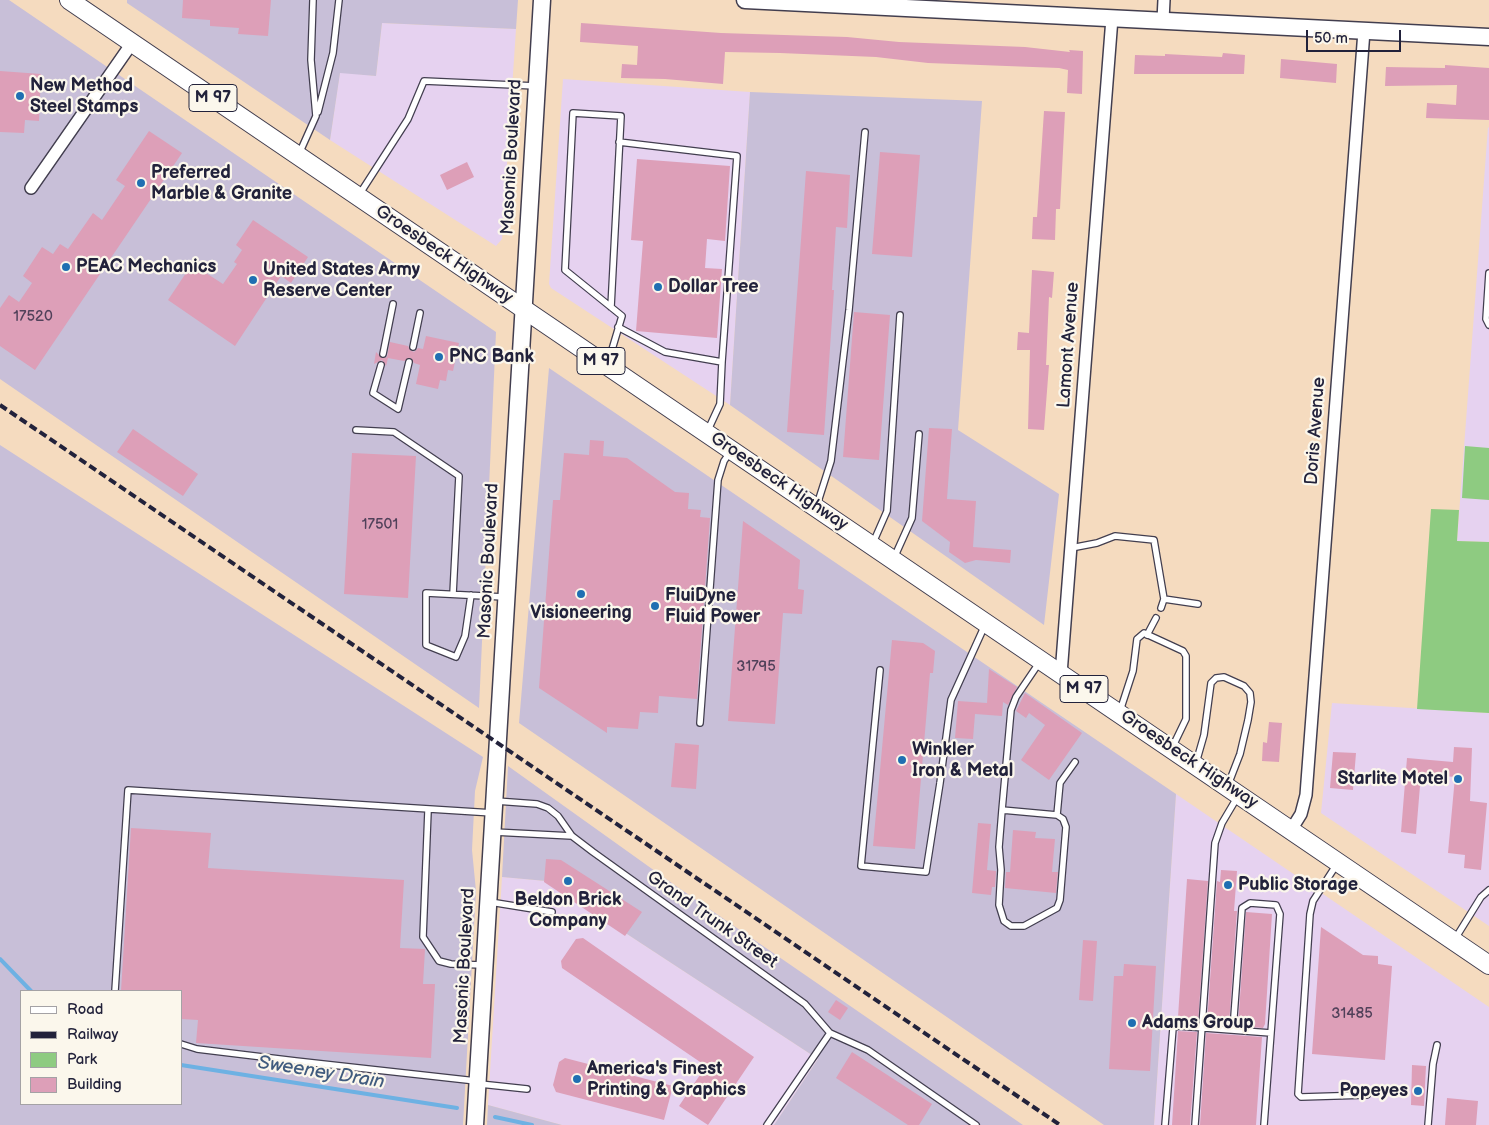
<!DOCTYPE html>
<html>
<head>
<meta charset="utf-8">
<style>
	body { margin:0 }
	#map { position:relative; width:1489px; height:1125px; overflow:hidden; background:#f5dbbf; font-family:"Balsamiq Sans",sans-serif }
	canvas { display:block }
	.legend { position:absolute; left:20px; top:990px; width:162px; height:115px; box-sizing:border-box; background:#fbf7ec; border:1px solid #a4a2a5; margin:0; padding:6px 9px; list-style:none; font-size:15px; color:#22223b }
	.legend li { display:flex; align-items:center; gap:10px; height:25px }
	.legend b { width:25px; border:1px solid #a4a2a5 }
	.scale { position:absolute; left:1306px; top:30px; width:95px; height:22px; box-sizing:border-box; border:2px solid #22223b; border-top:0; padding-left:6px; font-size:15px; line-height:18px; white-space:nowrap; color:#22223b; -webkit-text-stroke:4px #fbf7ec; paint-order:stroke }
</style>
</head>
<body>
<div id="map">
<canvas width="1489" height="1125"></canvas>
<ul class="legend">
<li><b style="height:6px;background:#fff"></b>Road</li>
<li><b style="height:6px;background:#22223b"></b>Railway</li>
<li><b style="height:14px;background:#8ecb81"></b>Park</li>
<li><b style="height:14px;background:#dd9fb8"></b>Building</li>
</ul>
<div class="scale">50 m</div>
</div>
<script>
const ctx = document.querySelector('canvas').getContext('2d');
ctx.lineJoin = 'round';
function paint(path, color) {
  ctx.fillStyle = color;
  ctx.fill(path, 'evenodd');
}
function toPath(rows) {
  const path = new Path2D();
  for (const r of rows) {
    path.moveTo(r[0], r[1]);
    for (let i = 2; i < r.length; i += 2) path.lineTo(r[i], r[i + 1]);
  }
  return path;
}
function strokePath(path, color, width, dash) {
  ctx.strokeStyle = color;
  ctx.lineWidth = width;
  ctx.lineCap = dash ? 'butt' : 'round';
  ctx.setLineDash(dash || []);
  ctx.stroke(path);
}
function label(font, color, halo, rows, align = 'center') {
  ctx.font = font + ' "Balsamiq Sans",sans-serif';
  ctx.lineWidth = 4.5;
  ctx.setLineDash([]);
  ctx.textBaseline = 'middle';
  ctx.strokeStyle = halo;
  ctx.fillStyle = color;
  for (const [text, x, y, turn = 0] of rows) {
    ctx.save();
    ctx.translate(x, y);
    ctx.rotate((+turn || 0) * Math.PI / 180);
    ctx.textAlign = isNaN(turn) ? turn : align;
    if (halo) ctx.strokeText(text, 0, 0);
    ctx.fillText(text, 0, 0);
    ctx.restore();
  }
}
const built = toPath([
	[382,23,516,29,502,239,496,246,330,140,340,72,376,76],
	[563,79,750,92,730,405,551,288,549,284],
	[1488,127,1489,128,1489,542,1457,541],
	[1332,703,1489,713,1489,926,1321,813],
	[1176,794,1489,1007,1489,1125,1154,1125],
	[502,877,546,881,818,1059,774,1125,562,1125,488,1105]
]);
const industrial = toPath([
	[0,0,9,0,496,332,479,708,0,379],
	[127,0,518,0,516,29,382,23,376,76,340,73,330,140,127,3],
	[750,92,982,101,958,430,1059,494,1044,625,730,405],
	[549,368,1176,794,1154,1125,1104,1125,519,723],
	[0,445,483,757,475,791,472,850,476,891,463,1125,0,1125],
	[21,991,181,991,181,1104,21,1104],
	[508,766,676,886,1023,1125,774,1125,818,1059,546,881,502,877],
	[488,1105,562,1125,487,1125]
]);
const green = toPath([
	[1465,446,1489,448,1489,500,1462,498],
	[1431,509,1459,510,1457,541,1489,542,1489,713,1417,709]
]);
const stream = toPath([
	[0,959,31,991],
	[181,1065,457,1108],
	[495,1117,532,1125]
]);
const building = toPath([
	[183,0,271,0,268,36,238,34,239,28,210,26,210,20,182,18],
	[581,23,721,33,847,37,899,42,1025,47,1070,52,1069,50,1083,51,1082,94,1067,93,1068,70,1059,68,928,63,876,57,780,53,725,52,723,84,665,79,621,78,622,64,637,65,638,46,580,42],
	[1223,53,1245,55,1244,74,1134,74,1135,55,1165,56,1165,54,1222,57],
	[1281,59,1337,64,1336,83,1280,78],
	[1445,65,1489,68,1489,120,1426,118,1427,103,1456,105,1457,85,1385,86,1386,67,1445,68],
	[0,71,41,74,39,121,25,120,24,133,0,132],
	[1044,111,1065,112,1060,209,1056,209,1055,240,1032,239,1033,217,1037,217],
	[149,131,182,153,35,370,0,346,0,308,9,295,19,302,32,283,23,276,42,247,53,254,60,244,68,249,93,213,102,220,125,186,116,180],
	[880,152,920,155,912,257,872,254],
	[637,159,730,166,725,241,707,239,705,268,722,269,717,338,636,331,643,241,631,240],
	[467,162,474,177,447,190,440,175],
	[806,171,850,175,847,228,836,227,832,290,834,290,824,435,787,432],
	[253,220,308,257,291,283,281,276,235,346,168,300,192,264,223,284,237,264,234,262,242,250,236,245],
	[1032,270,1054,272,1052,298,1049,297,1046,365,1049,365,1044,430,1028,429,1030,350,1017,350,1018,332,1029,333],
	[854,312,890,315,879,460,843,457],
	[426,336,459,343,453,371,448,370,446,381,440,380,438,389,416,384,420,365,414,363,411,358,404,361,388,358,386,366,382,360,374,364,376,352,382,358,387,357,390,342,408,346,410,350,414,352,418,348,423,349],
	[929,428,952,429,947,499,976,501,973,547,1011,550,1010,563,976,560,965,563,949,552,950,542,922,521],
	[133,429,198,474,183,496,117,452],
	[590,440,604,441,603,456,627,458,675,492,689,493,688,509,701,510,700,517,710,518,697,699,659,696,658,713,640,712,638,729,607,727,607,733,539,688,553,500,560,500,564,453,589,455],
	[352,453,416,456,408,598,344,594],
	[743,521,800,560,798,589,804,590,802,614,783,613,775,724,728,721],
	[892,640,923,643,935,651,933,673,930,673,915,849,873,846],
	[989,669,1017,687,1008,705,1003,702,1002,716,975,714,973,739,955,738,958,701,987,703],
	[1025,693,1082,733,1049,780,1021,760,1045,725,1029,713,1026,718,1016,711],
	[1269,722,1282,723,1279,762,1262,761,1263,742,1267,743],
	[675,743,699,745,696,789,671,787],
	[1454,747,1472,748,1470,801,1487,803,1481,870,1464,868,1465,855,1448,853,1455,777,1421,774,1416,834,1401,832,1407,758,1453,762],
	[1333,752,1356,753,1353,790,1330,788],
	[978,823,991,824,987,870,996,871,995,887,992,887,991,895,972,893],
	[131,828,211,833,208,868,404,880,400,948,425,949,423,984,435,984,431,1058,196,1043,198,1020,181,1019,181,991,121,991],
	[1013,830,1036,832,1035,838,1055,839,1052,872,1058,872,1056,893,1005,888,1006,872,1010,872],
	[546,859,561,860,642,912,625,936,544,882],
	[1221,870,1237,871,1234,911,1237,911,1229,1025,1207,1023,1217,881,1220,882],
	[1187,879,1208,881,1198,1023,1178,1021,1178,1017],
	[1246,912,1272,914,1265,1024,1263,1028,1238,1026],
	[1321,927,1363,955,1378,956,1378,964,1392,966,1385,1060,1312,1054],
	[583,938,754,1057,708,1125,679,1106,706,1066,562,968,561,961,576,939],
	[1083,940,1097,941,1093,1001,1079,1000],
	[1124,964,1156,966,1150,1071,1109,1069,1114,976,1123,976],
	[836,1000,848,1008,840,1020,828,1012],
	[1178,1031,1197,1032,1190,1125,1172,1125],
	[1206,1033,1262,1037,1256,1125,1200,1125],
	[852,1052,932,1104,919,1125,908,1125,836,1078],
	[565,1058,673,1086,664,1120,556,1092,553,1085,559,1062],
	[1412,1065,1426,1066,1424,1106,1411,1105],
	[1447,1098,1478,1101,1476,1125,1445,1125]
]);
const lane = toPath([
	[318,112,333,53,339,0],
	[619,142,737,156,722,362],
	[299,154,316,116,311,60,313,0],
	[359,195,408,119,424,81,536,86],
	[1489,273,1486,319,1489,325],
	[618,327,665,352,722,362,720,404,708,430],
	[413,347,420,313],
	[383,354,393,304],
	[608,363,622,316,565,270,573,113,621,116,611,307],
	[381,365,373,393,398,409,409,362],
	[356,430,394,432,459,476,453,594],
	[817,505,831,461,849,310,865,132],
	[873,543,887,511,900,315],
	[1071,548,1097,543,1115,536,1154,540,1164,599,1161,608],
	[894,558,912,518,919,434],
	[471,595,465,636,456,657,426,645,426,593,504,597],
	[1164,599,1198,604],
	[1147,635,1156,618],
	[880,670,861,866,926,872,940,783,951,700,985,625],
	[1120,711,1133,671,1137,639,1144,633,1183,651,1186,656,1186,719,1173,746],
	[700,723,718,480,724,461,731,451],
	[1196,763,1204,735,1211,683,1216,678,1224,677,1244,686,1250,693,1251,702,1248,720,1240,754,1228,785],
	[496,801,537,804,548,808,558,816,572,836,593,852,805,1004,830,1033,868,1050,976,1125],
	[1002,810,1057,815,1063,819,1066,827,1060,900,1057,908,1024,926,1011,926,1004,921,999,905,1001,870,999,847,1002,810,1011,710,1016,697,1039,663],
	[428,811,423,937,439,961,451,964,483,965],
	[1057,815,1060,783,1075,762],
	[494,832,572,836],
	[1337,864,1313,901,1310,914,1298,1094,1301,1097,1367,1095],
	[490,902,552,912],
	[1455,939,1481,897,1489,890],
	[115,991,128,790,493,813],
	[1233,1030,1242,908,1250,903,1276,905,1280,914,1264,1125],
	[181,1044,197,1049,296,1061,476,1081],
	[480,1084,527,1089],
	[767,1125,830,1033],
	[1165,1125,1173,1028,1178,1026,1271,1033],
	[1195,1125,1215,843,1222,823,1238,796],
	[1428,1125,1433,1064,1437,1045]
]);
const street = toPath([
	[1163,20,1164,0],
	[31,188,132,43],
	[1061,674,1112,18],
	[1291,830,1301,814,1306,795,1364,31]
]);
const secondary = toPath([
	[745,0,1489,37],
	[475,1125,542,0]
]);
const primary = toPath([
	[69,0,1489,965]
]);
const rail = toPath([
	[0,405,1060,1125]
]);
const markers = [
	[20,96,5,"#1f6fb2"],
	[141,183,5,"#1f6fb2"],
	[66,267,5,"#1f6fb2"],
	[253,280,5,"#1f6fb2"],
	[658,287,5,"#1f6fb2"],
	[439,357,5,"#1f6fb2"],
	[581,594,5,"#1f6fb2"],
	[655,606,5,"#1f6fb2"],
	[902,760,5,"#1f6fb2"],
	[1458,779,5,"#1f6fb2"],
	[568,881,5,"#1f6fb2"],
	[1228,885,5,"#1f6fb2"],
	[1132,1023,5,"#1f6fb2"],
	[577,1079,5,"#1f6fb2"],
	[1418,1091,5,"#1f6fb2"]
];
const numberNames = [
	["17520",33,317],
	["17501",380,525],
	["31795",756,667],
	["31485",1352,1014]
];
const shields = [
	[213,98,48],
	[601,361,48],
	[1084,689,48]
];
const shieldNames = [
	["M 97",213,98],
	["M 97",601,361],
	["M 97",1084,689]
];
const poiNames = [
	["New Method",30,86],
	["Steel Stamps",30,107],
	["Preferred",151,173],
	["Marble & Granite",151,194],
	["PEAC Mechanics",76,267],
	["United States Army",263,270],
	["Reserve Center",263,291],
	["Dollar Tree",668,287],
	["PNC Bank",449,357],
	["FluiDyne",665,596],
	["Fluid Power",665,617],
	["Visioneering",581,613,"center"],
	["Winkler",912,750],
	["Iron & Metal",912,771],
	["Starlite Motel",1448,779,"right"],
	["Public Storage",1238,885],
	["Beldon Brick",568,900,"center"],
	["Company",568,921,"center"],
	["Adams Group",1142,1023],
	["America's Finest",587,1069],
	["Printing & Graphics",587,1090],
	["Popeyes",1408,1091,"right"]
];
const streetNames = [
	["Masonic Boulevard",512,157,-87],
	["Groesbeck Highway",444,255,34],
	["Lamont Avenue",1069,345,-86],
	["Doris Avenue",1316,431,-86],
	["Groesbeck Highway",779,482,34],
	["Masonic Boulevard",489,561,-87],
	["Groesbeck Highway",1189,760,34],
	["Grand Trunk Street",712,920,35],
	["Masonic Boulevard",465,966,-87]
];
const waterNames = [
	["Sweeney Drain",321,1073,9]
];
paint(built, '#e6d2f0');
paint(industrial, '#c8bfd8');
paint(green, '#8ecb81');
strokePath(stream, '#6db1e3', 4);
paint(building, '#dd9fb8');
strokePath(lane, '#423e4f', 8);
strokePath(street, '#423e4f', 14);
strokePath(secondary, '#423e4f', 19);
strokePath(primary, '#423e4f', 20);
strokePath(lane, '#fff', 5.5);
strokePath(street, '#fff', 11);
strokePath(secondary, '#fff', 16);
strokePath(primary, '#fff', 18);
strokePath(rail, '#22223b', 4, [8, 4]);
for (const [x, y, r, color] of markers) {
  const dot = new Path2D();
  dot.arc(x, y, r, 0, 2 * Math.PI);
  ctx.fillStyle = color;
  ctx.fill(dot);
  strokePath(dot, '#fbf7ec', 2);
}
label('15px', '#51415a', null, numberNames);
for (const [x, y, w] of shields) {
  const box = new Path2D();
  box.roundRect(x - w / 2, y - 13.5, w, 27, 4);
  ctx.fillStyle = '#fbf7ec';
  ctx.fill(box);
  strokePath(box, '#22223b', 1);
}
label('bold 16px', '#22223b', null, shieldNames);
label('bold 18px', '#22223b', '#fbf7ec', poiNames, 'left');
label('18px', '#22223b', '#fbf7ec', streetNames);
label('italic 19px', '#405b7e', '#fbf7ec', waterNames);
</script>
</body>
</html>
